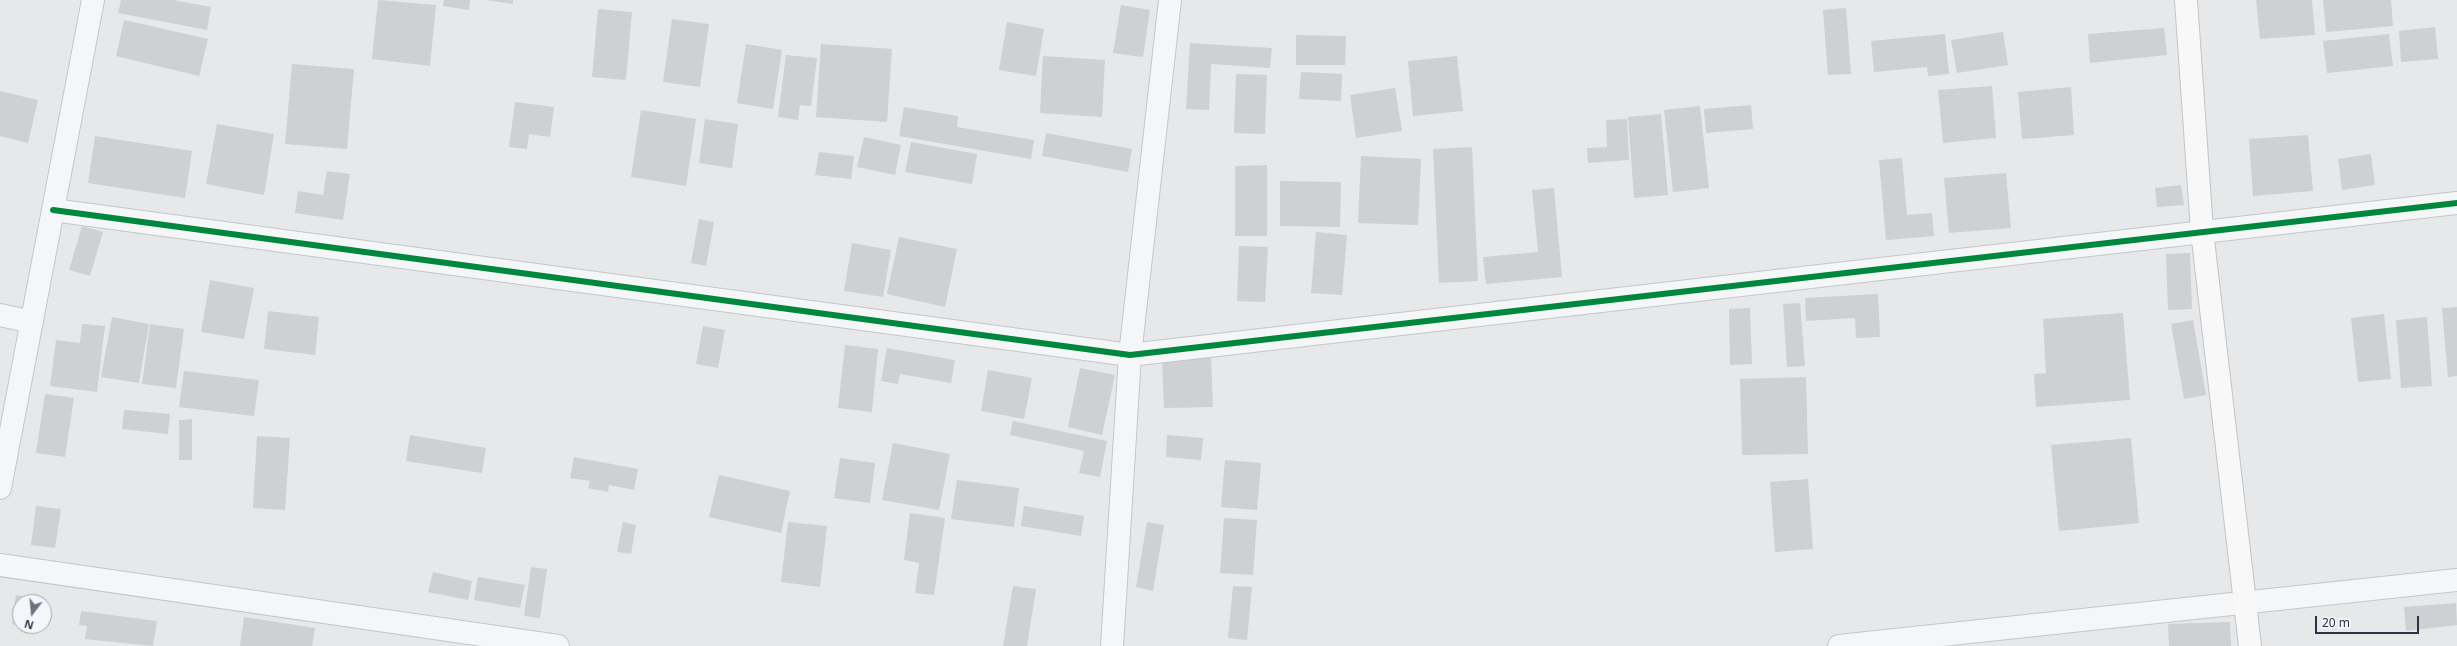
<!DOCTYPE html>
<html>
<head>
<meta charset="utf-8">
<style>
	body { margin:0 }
	#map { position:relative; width:2457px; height:646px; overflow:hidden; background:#e6e8ea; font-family:"Noto Sans",sans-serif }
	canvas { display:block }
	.north { position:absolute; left:12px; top:594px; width:40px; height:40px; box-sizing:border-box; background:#f4f6f9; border:1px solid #a4a8b1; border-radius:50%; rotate:196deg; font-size:11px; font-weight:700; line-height:16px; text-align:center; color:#2b3445 }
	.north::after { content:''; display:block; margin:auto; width:14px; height:18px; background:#6c737f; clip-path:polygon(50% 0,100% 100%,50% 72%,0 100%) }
	.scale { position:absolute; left:2315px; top:616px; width:104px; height:18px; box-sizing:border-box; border:2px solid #2b3445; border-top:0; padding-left:5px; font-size:12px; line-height:14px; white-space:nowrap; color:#2b3445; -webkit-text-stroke:3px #f4f6f9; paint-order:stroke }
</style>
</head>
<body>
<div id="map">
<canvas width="2457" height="646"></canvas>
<div class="north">N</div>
<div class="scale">20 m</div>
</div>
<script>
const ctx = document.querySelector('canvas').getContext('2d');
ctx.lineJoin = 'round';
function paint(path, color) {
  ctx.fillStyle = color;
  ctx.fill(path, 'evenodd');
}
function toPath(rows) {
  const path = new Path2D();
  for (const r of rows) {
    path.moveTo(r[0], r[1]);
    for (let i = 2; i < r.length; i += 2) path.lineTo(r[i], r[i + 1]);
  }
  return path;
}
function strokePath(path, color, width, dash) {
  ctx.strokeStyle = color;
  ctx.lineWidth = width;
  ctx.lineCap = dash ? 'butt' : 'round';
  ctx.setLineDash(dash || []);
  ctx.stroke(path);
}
const building = toPath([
	[121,0,173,0,211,7,207,30,118,13],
	[378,0,436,5,430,66,372,59],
	[444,0,470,0,469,10,443,6],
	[486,0,513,0,513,4],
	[2256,0,2312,0,2315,35,2260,39],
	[2323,0,2391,0,2393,26,2326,32],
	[1121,5,1150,10,1143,57,1113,53],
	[1846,8,1851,74,1828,75,1823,10],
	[598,9,632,12,626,80,592,77],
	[672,19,709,24,700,87,663,82],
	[124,20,208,39,199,76,116,56],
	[1007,22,1044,29,1036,76,999,70],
	[2435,27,2438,59,2401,62,2399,31],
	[2164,28,2167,55,2090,63,2088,34],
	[2003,32,2008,65,1957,73,1951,40],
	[1945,34,1949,74,1928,76,1927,67,1874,72,1871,41],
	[2389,34,2393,66,2327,73,2323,41],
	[1296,35,1346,36,1345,65,1296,65],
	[1190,43,1272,48,1270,68,1211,64,1209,110,1186,109],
	[746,44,782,50,773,109,737,103],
	[821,44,892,49,887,122,816,117],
	[786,55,817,58,811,106,800,105,798,120,778,117],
	[1043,56,1105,60,1102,117,1040,113],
	[1457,56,1463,111,1413,116,1408,61],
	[292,64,354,69,347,149,285,144],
	[1301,72,1342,74,1341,101,1299,99],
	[1236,74,1267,75,1265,134,1234,133],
	[1992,86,1996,138,1943,143,1938,90],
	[2071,87,2074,135,2022,139,2018,92],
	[1395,88,1402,131,1356,138,1350,95],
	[0,91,38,100,28,143,0,136],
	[515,102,554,107,550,137,529,134,527,149,509,147],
	[1751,105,1753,129,1706,133,1704,109],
	[1700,106,1709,188,1673,192,1664,110],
	[904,107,958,116,957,127,1034,140,1031,159,899,136],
	[641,110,696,119,686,186,631,177],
	[1661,114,1668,195,1634,198,1628,117],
	[705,119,738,124,732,168,699,163],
	[1627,119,1629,160,1588,163,1587,148,1607,147,1606,120],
	[217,124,274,134,264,195,206,184],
	[1046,133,1132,149,1128,172,1042,156],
	[2308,135,2313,191,2253,196,2249,139],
	[95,136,192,151,185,198,88,183],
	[864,137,901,145,895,175,857,167],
	[911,142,977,154,972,184,905,172],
	[1472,147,1478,281,1439,283,1433,149],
	[819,152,854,156,851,179,815,175],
	[2371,154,2375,185,2342,190,2338,159],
	[1361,156,1421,159,1418,225,1358,223],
	[1902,158,1907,215,1932,213,1934,236,1886,240,1879,160],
	[1267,165,1267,236,1235,236,1235,166],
	[327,171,350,174,343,220,295,213,298,191,323,195],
	[2006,173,2011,228,1949,233,1944,178],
	[1280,181,1341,182,1340,227,1280,226],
	[2181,185,2184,205,2157,207,2155,188],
	[1554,188,1562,277,1486,284,1483,257,1538,252,1532,190],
	[699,219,714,222,706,266,691,263],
	[82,226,103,232,90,276,69,270],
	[1316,232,1347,235,1342,295,1311,293],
	[899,237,957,249,945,307,887,294],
	[852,243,891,250,883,297,844,291],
	[1239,246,1268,247,1265,302,1237,301],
	[2190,253,2192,309,2168,310,2166,254],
	[210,280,254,288,244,339,201,332],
	[1878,294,1880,337,1856,338,1855,318,1806,321,1805,298],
	[1800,303,1805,366,1787,367,1783,304],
	[2457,307,2457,376,2448,377,2442,308],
	[1750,308,1752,364,1730,365,1729,309],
	[268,311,319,317,315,355,264,349],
	[2123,313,2130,400,2036,407,2034,374,2046,373,2043,319],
	[2384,314,2391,379,2358,382,2351,318],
	[112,317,149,324,139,383,101,377],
	[2427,317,2432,386,2401,388,2396,320],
	[2193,320,2206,395,2184,399,2171,324],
	[82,324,105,326,97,392,50,386,56,340,80,343],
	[150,324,184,329,176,388,142,384],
	[703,326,725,330,718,368,696,364],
	[845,345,878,349,872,412,838,408],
	[887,348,955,360,951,383,900,374,898,384,881,381],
	[1211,356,1213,407,1164,408,1162,357],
	[1080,368,1115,375,1102,435,1068,427],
	[988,370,1032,378,1024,419,981,411],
	[184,371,259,380,254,416,179,407],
	[1806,377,1808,454,1742,455,1740,379],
	[45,394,74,398,65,457,36,453],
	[124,410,170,414,168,434,122,429],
	[192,419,192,460,179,460,179,420],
	[1013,421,1107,441,1100,477,1079,473,1084,451,1010,435],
	[410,435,486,448,482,473,406,461],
	[1167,435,1203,438,1201,460,1166,457],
	[257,436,290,438,285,510,253,508],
	[2131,438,2139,523,2059,531,2051,445],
	[893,443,950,454,939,510,882,500],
	[574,457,638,469,634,490,609,485,608,492,588,488,590,481,570,478],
	[840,458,875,463,870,503,834,498],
	[1225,460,1261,463,1257,510,1221,507],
	[719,475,790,491,781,533,709,517],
	[1808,479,1813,549,1775,552,1770,482],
	[957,480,1019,488,1014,527,951,519],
	[36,506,61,509,55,548,31,545],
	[1024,506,1084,516,1081,536,1021,526],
	[910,513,945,518,934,595,915,593,919,563,904,560],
	[1224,518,1257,520,1253,575,1220,573],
	[623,522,636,525,631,554,617,552],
	[788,522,827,526,820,587,781,582],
	[1147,522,1164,525,1153,591,1136,587],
	[531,567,547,569,540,618,524,616],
	[433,572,472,581,468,600,428,592],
	[478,577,525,585,520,608,474,600],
	[1013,586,1036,589,1027,646,1003,646],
	[1233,586,1252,587,1247,640,1228,638],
	[16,595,36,598,36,602,20,602,20,626,12,624],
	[2456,603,2457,625,2406,631,2404,607],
	[81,611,157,621,153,646,85,639,87,626,79,625],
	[244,617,315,628,312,646,240,646],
	[2230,622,2231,646,2169,646,2168,624]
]);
const minor = toPath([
	[53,210,1130,355,2457,203],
	[0,315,32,322],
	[0,488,93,0],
	[0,565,558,646],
	[1112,646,1130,355,1170,0],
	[1839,646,2457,580]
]);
const major = toPath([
	[2186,0,2202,231,2250,646]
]);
const cycleway = toPath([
	[53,210,1130,355,2457,203]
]);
paint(building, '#ced0d3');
strokePath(minor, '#c4c6c8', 24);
strokePath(major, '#c2c5c8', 24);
strokePath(minor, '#f5f6f7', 22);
strokePath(major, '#f8f8f8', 22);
strokePath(cycleway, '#00873e', 6);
</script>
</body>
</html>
